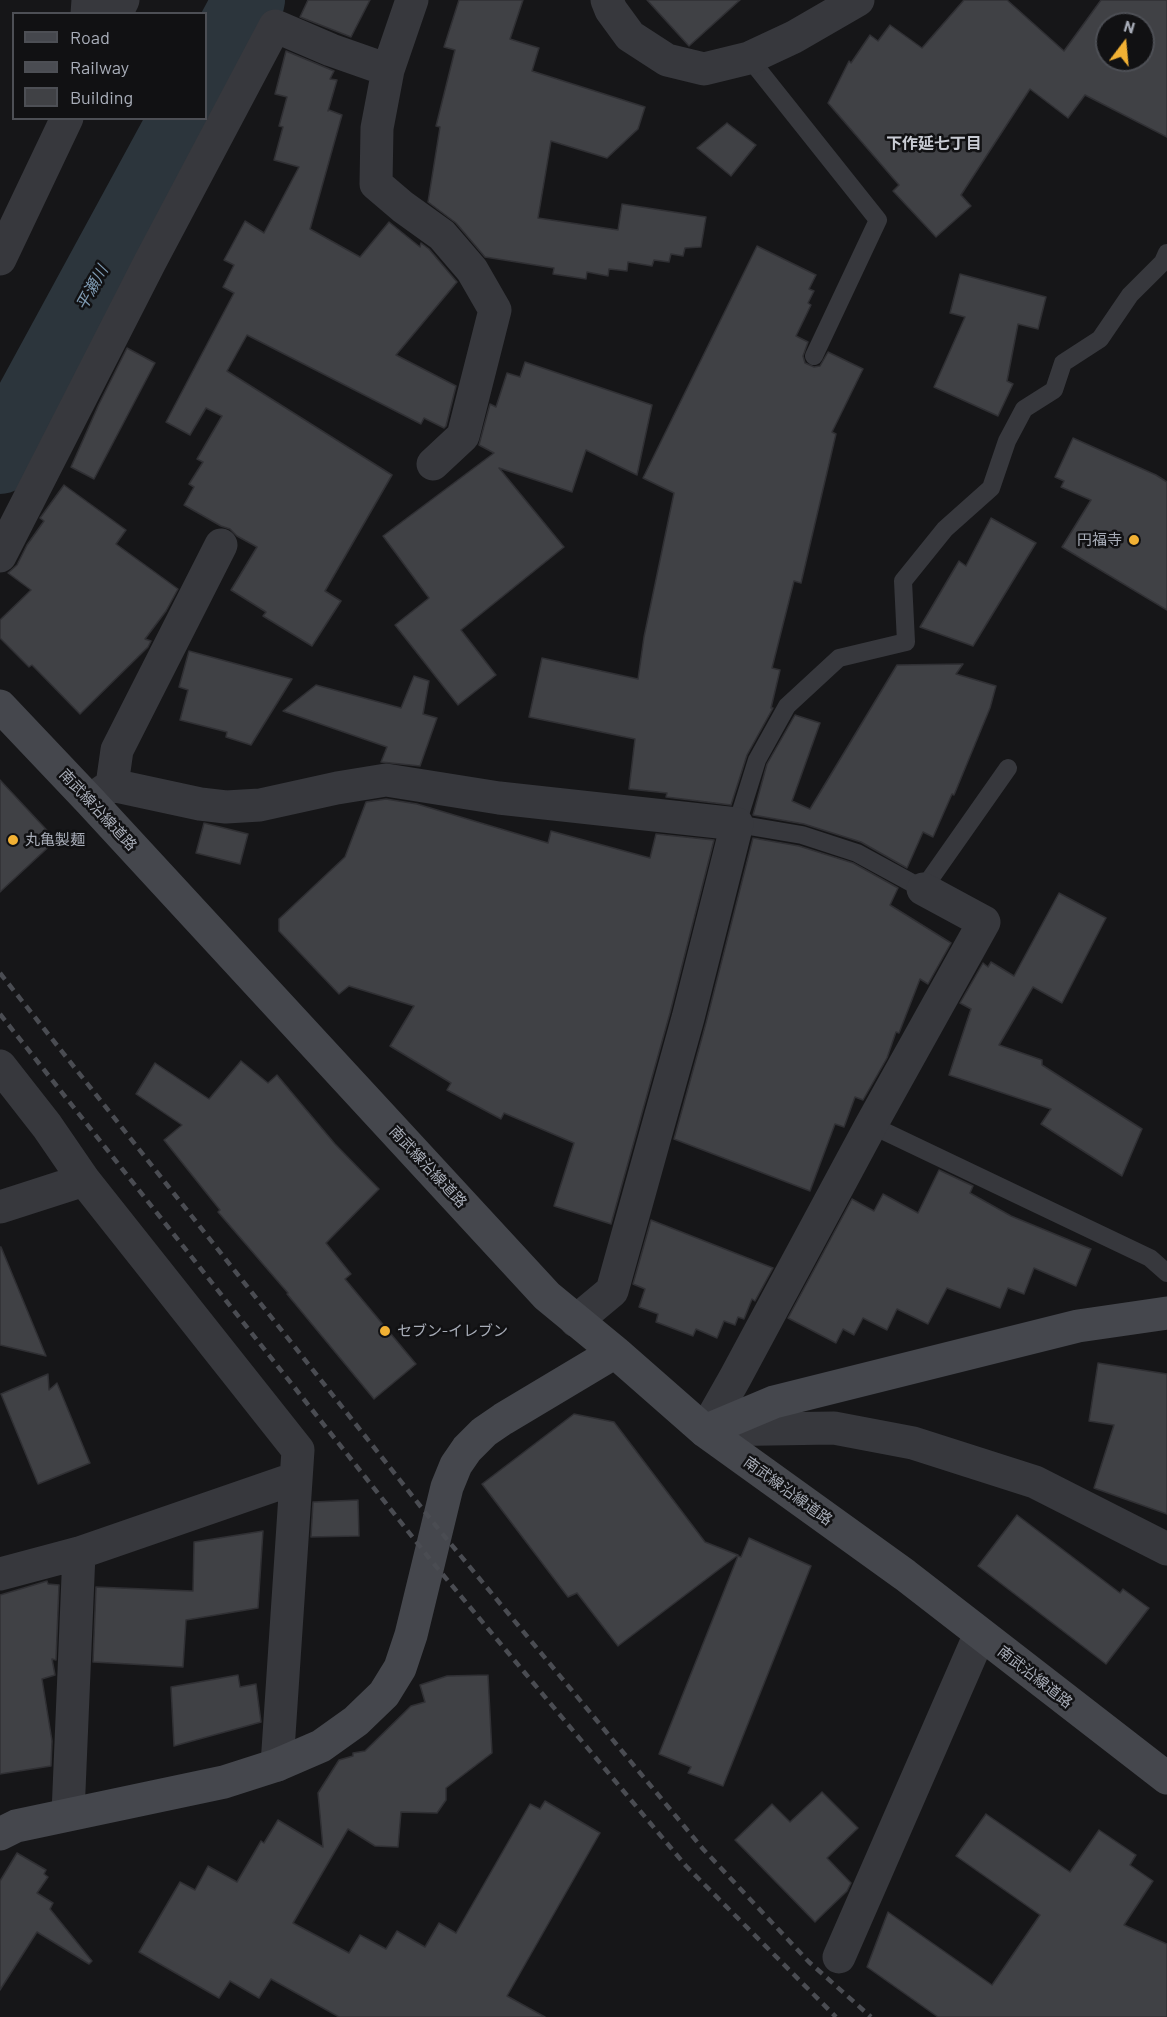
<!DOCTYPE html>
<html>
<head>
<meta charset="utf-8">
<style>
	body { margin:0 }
	#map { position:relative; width:1167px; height:2017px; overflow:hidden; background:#161618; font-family:Barlow,sans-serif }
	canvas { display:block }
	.legend { position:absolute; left:12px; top:12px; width:195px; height:108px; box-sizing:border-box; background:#111113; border:2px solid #4d4f55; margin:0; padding:8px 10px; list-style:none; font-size:18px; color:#a8adb8 }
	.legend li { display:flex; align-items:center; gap:12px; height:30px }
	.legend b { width:30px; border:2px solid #4d4f55 }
	.north { position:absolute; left:1095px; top:12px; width:60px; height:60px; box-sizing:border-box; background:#111113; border:2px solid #4d4f55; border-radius:50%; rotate:16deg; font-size:16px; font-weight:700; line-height:24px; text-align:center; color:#a8adb8 }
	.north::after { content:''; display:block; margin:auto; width:21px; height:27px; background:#f2b134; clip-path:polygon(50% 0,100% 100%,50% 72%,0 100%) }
</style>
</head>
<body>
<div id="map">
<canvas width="1167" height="2017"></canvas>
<ul class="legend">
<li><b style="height:8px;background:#45474d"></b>Road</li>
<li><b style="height:8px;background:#4a4c52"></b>Railway</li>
<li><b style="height:16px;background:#404145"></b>Building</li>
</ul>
<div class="north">N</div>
</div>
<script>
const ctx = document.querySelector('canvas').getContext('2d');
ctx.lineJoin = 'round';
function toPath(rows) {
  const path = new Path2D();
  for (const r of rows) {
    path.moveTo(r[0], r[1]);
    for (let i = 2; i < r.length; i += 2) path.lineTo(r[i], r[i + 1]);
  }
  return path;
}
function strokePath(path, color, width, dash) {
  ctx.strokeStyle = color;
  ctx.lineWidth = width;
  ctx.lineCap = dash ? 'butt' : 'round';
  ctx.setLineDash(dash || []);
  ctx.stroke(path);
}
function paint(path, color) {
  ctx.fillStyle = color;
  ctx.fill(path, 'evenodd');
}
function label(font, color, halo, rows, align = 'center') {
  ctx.font = font + ' Barlow,"Noto Sans JP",sans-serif';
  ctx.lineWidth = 5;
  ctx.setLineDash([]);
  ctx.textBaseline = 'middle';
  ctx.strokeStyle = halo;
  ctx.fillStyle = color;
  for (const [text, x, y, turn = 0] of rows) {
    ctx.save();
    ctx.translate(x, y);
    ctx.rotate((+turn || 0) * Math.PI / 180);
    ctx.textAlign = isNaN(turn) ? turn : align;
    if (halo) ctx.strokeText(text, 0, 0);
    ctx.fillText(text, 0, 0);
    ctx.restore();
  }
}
const river = toPath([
	[206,81,249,0],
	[0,458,185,118]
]);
const building = toPath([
	[308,0,370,0,351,37,300,17,308,0],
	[459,0,523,0,510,39,539,48,532,71,645,107,638,129,607,158,551,141,538,218,618,230,622,204,706,217,701,247,685,248,683,256,671,254,669,262,654,260,652,266,628,262,627,271,609,269,608,276,587,272,586,279,553,274,554,268,485,257,456,223,428,202,440,127,436,126,455,50,444,47,459,0],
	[647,0,740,0,689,46,647,0],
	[964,0,1007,0,1064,51,1101,0,1167,0,1167,137,1085,95,1068,118,1030,89,961,195,971,206,936,237,893,191,899,185,828,103,849,61,851,63,870,35,878,41,890,25,922,48,964,0],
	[1107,24,1143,24,1143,60,1107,60,1107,24],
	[286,51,334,71,330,79,337,80,328,111,329,110,342,115,310,229,360,257,389,222,420,247,421,243,429,249,457,282,396,355,456,386,446,426,444,428,424,418,421,424,247,335,227,371,392,475,325,591,341,601,312,646,263,616,266,612,231,590,257,547,237,536,230,529,221,526,184,505,194,487,189,484,203,462,197,459,222,416,206,408,190,435,166,422,234,293,223,287,234,265,224,260,245,221,264,233,299,167,274,160,283,127,279,126,287,97,275,94,286,51],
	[727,123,756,145,731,176,697,148,727,123],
	[757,246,816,275,809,289,814,291,808,303,811,305,796,336,808,342,803,356,805,363,814,367,820,366,828,352,863,369,832,432,836,434,801,583,794,581,772,668,780,670,771,708,773,708,747,755,731,805,666,797,667,793,629,789,635,739,529,717,542,658,638,679,644,637,674,493,643,478,757,246],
	[960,274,1046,297,1038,329,1018,324,1007,381,1013,384,998,416,934,387,965,317,950,313,960,274],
	[127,348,155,363,94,479,71,467,99,404,127,348],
	[525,362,652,405,637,475,586,450,572,492,499,468,564,547,461,630,496,675,458,705,395,625,429,598,383,536,494,453,479,445,490,404,496,407,507,373,520,377,525,362],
	[1073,438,1156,475,1167,482,1167,610,1062,547,1091,500,1061,487,1064,481,1055,477,1073,438],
	[64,485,126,530,116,544,178,589,166,611,145,639,151,641,148,647,80,714,32,665,29,667,0,638,0,620,31,590,8,573,17,565,27,545,44,521,40,518,43,514,64,485],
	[991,518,1036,543,973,646,920,627,959,561,966,566,991,518],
	[189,651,292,679,251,745,226,737,227,732,180,720,188,690,179,687,189,651],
	[963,664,956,674,996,686,990,708,954,795,952,794,933,837,923,832,907,868,861,842,804,824,753,815,767,764,795,715,820,723,792,801,810,809,897,665,963,664],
	[414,676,429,681,423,714,437,718,420,766,381,762,387,747,283,711,316,685,401,708,414,676],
	[0,780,56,840,0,892,0,780],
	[386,799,417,804,548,843,551,831,650,858,656,834,714,840,670,1013,611,1224,554,1206,574,1143,504,1113,501,1119,447,1090,451,1083,390,1046,414,1006,349,986,339,994,279,931,279,919,345,857,366,802,386,799],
	[204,823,248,834,240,864,196,853,204,823],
	[753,838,799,846,853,863,898,888,890,905,951,943,928,984,920,979,899,1033,896,1032,887,1058,863,1100,855,1097,844,1127,835,1124,810,1191,674,1139,706,1023,753,838],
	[1059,893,1106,918,1062,1003,1033,987,999,1045,1042,1060,1042,1065,1142,1129,1122,1176,1041,1124,1051,1109,949,1075,971,1009,960,1003,983,963,988,967,991,962,1014,976,1059,893],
	[241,1061,268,1083,277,1075,335,1144,379,1189,326,1243,351,1274,345,1279,416,1364,374,1399,287,1294,288,1293,218,1212,220,1210,164,1140,182,1125,136,1094,155,1063,209,1099,241,1061],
	[939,1170,973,1186,970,1193,1011,1216,1091,1249,1076,1286,1034,1268,1024,1294,1008,1288,1000,1308,947,1288,928,1324,897,1309,887,1330,863,1318,854,1335,843,1329,836,1343,788,1318,852,1199,874,1211,883,1194,918,1213,939,1170],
	[651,1220,773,1268,755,1301,752,1299,744,1319,738,1317,735,1325,724,1321,717,1338,696,1329,693,1336,656,1322,658,1314,639,1307,645,1289,633,1284,651,1220],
	[0,1247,1,1247,46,1356,0,1345,0,1247],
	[1098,1363,1167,1374,1167,1514,1094,1488,1114,1425,1089,1421,1098,1363],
	[48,1374,49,1390,57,1383,90,1463,38,1484,1,1394,48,1374],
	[574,1414,614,1422,705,1542,738,1555,618,1646,577,1593,568,1597,482,1484,574,1414],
	[358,1500,359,1536,311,1537,313,1502,358,1500],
	[1017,1515,1120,1593,1123,1589,1149,1608,1106,1664,978,1566,1017,1515],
	[263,1531,258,1608,186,1620,183,1667,93,1662,96,1587,193,1591,194,1542,263,1531],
	[749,1538,811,1566,723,1786,688,1773,691,1767,659,1754,738,1556,741,1557,749,1538],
	[47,1581,48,1584,59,1585,56,1660,52,1659,55,1675,42,1679,52,1741,51,1766,0,1774,0,1595,47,1581],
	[238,1675,240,1687,256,1684,261,1722,174,1746,171,1687,238,1675],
	[488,1675,492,1753,446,1788,446,1800,437,1813,401,1812,398,1847,375,1846,348,1829,293,1923,349,1953,360,1935,386,1949,397,1931,425,1947,439,1923,456,1933,530,1804,540,1809,545,1801,600,1833,507,1996,545,2017,339,2017,271,1979,259,1998,230,1981,219,1998,139,1952,180,1882,195,1890,208,1866,237,1882,261,1841,264,1843,278,1820,323,1847,318,1793,339,1760,353,1756,353,1753,365,1751,411,1706,425,1702,420,1685,447,1676,488,1675],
	[822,1792,858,1828,827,1858,851,1883,847,1891,815,1922,735,1840,772,1804,790,1822,822,1792],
	[986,1814,1070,1872,1099,1830,1136,1855,1130,1865,1153,1881,1124,1925,1167,1944,1167,2017,938,2017,867,1967,888,1912,992,1985,1040,1915,956,1856,986,1814],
	[17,1853,46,1870,44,1874,48,1877,37,1893,53,1903,50,1909,92,1961,89,1964,37,1932,0,1990,0,1881,17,1853]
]);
const lane = toPath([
	[749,58,878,220,814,356],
	[1008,768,923,889,857,853,802,835,737,824,757,760,787,706,839,658,906,642,903,581,945,529,991,488,1007,441,1024,409,1054,390,1063,363,1100,339,1130,295,1163,262,1167,253],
	[871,1125,1150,1258,1167,1273]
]);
const street = toPath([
	[412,0,388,70,377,128,376,184,403,207,442,235,472,270,495,310,463,436,433,464],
	[607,0,611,10,630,36,667,60,704,69,749,58,794,37,858,0],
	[87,14,88,0],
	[116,14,123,0],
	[0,259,67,118],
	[0,556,150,262,275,26,331,50,388,70],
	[112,785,200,804,226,807,260,805,337,788,386,780,499,798,737,824,688,1018,612,1291,576,1321],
	[95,797,112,785,117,750,221,545],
	[0,1066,47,1126,84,1180,298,1450,277,1765],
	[0,1207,84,1180],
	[707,1430,834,1428,913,1443,1035,1482,1167,1549],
	[705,1431,735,1378,871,1125,984,922,923,889],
	[0,1574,79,1553,296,1478],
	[68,1814,79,1553],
	[839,1957,980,1634]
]);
const secondary = toPath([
	[0,706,90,801,547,1296,615,1352,705,1431,905,1575,1167,1778],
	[705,1431,774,1402,1078,1326,1167,1313],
	[0,1834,16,1826,224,1782,277,1765,321,1746,356,1721,384,1694,400,1668,411,1635,447,1487,456,1465,467,1449,484,1432,503,1419,615,1352]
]);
const rail = toPath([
	[0,973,436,1526,703,1849,809,1962,871,2017],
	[0,1014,429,1558,686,1866,836,2017]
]);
const markers = [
	[1134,540,6,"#f2b134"],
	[13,840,6,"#f2b134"],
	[385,1331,6,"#f2b134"]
];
const poiNames = [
	["円福寺",1122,540,"right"],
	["丸亀製麺",25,840],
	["セブン-イレブン",397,1331]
];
const streetNames = [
	["南武線沿線道路",98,810,47],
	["南武線沿線道路",428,1167,47],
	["南武線沿線道路",788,1491,36],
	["南武沿線道路",1035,1677,38]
];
const neighbourhoodNames = [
	["下作延七丁目",934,144]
];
const waterNames = [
	["平瀬川",92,288,-61]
];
strokePath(river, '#2c353c', 72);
paint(building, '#404145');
strokePath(building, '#303034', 1.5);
strokePath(lane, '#37383d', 18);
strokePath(street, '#37383d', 33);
strokePath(secondary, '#45474d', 33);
strokePath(rail, '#4a4c52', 4.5, [8, 6]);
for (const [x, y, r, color] of markers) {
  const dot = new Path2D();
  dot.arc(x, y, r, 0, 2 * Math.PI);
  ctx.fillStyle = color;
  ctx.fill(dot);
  strokePath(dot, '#111113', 2);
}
label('15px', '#a8adb8', '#111113', poiNames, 'left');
label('15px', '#a8adb8', '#111113', streetNames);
label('bold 16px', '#c9ccd4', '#111113', neighbourhoodNames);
label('italic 16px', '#7f9bb3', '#111113', waterNames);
</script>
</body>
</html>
